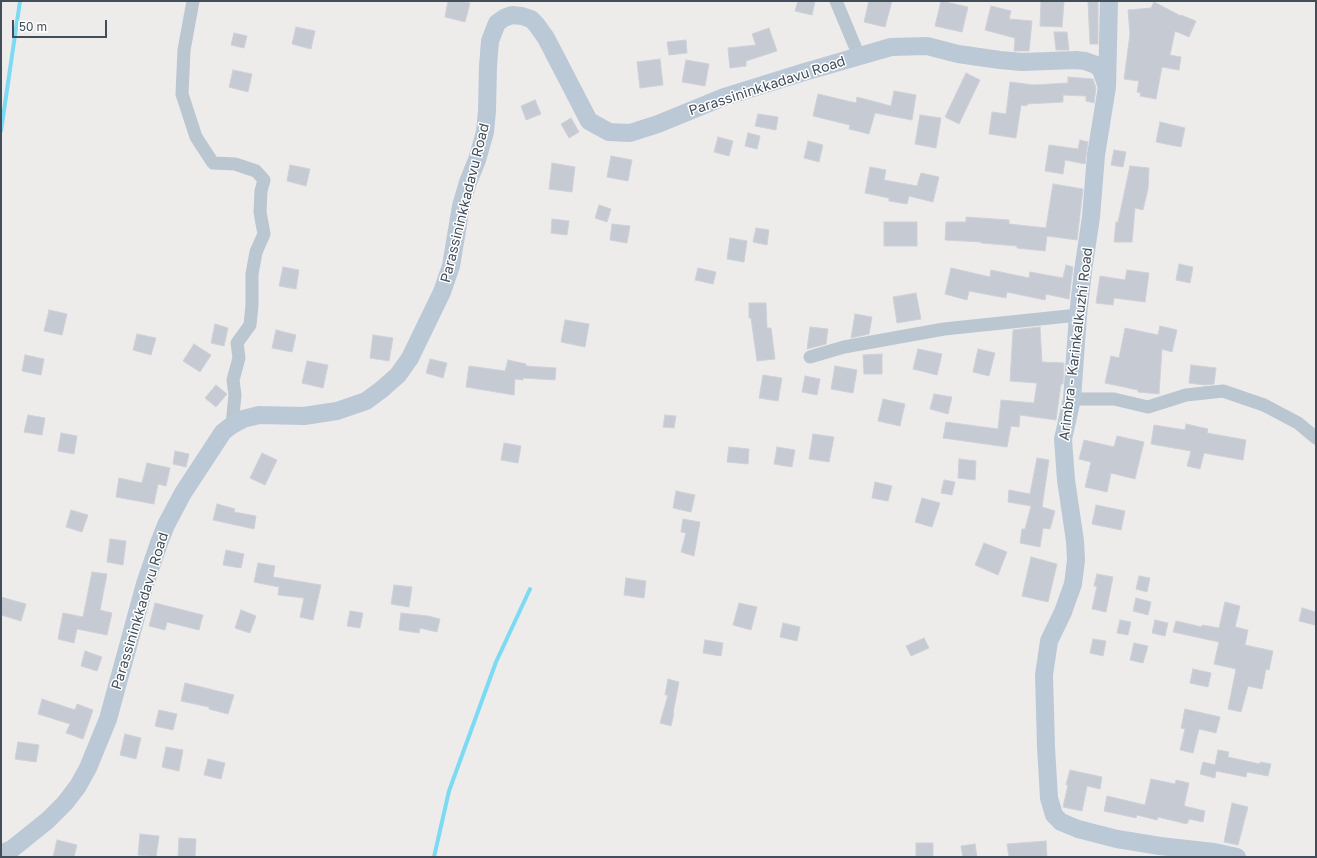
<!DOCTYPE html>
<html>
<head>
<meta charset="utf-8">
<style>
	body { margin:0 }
	#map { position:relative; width:1317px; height:858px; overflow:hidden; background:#eeebeb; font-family:"Golos Text",sans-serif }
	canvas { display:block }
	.frame { position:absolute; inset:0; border:2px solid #424f5a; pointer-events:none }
	.scale { position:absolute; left:12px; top:20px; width:95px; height:18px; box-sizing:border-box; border:2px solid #424f5a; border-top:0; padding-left:5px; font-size:12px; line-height:14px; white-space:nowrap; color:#424f5a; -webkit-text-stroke:3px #fff; paint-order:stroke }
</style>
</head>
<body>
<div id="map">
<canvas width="1317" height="858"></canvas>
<div class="frame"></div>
<div class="scale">50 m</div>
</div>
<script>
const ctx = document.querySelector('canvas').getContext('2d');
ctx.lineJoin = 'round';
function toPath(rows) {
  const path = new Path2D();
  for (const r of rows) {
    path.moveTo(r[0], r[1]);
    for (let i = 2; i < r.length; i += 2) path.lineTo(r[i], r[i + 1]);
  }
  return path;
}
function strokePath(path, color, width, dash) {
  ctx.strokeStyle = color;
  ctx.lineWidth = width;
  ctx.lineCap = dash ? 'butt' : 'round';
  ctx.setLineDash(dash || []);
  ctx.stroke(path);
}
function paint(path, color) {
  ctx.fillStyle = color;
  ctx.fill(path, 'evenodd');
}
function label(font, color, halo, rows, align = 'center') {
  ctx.font = font + ' "Golos Text",sans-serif';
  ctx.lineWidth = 3;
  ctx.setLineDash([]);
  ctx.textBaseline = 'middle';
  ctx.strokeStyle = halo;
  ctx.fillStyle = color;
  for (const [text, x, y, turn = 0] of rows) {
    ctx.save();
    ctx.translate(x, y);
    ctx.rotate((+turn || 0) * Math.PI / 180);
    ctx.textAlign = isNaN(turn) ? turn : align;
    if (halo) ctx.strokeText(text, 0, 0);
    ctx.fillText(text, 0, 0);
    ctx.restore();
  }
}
const stream = toPath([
	[1,131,20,1],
	[434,857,449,791,496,662,530,589]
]);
const building = toPath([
	[448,1,461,1,470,3,465,22,445,17,448,1],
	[798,1,815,1,812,15,795,11,798,1],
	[869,1,892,1,885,27,864,22,869,1],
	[941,1,968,7,962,32,935,26,941,1],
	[1041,1,1064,1,1062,27,1040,26,1041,1],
	[1088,1,1098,1,1098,44,1090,44,1088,1],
	[1154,2,1181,16,1181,15,1196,21,1189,37,1175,31,1170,55,1181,57,1179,70,1162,67,1156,99,1140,96,1141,93,1137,92,1139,81,1124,79,1130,34,1128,10,1151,8,1154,2],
	[991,6,1011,11,1009,19,1032,21,1029,51,1014,51,1015,38,985,30,991,6],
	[296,27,315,31,311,49,292,44,296,27],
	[769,28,777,51,746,61,746,66,730,68,728,48,756,45,752,34,769,28],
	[1054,32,1067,32,1069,50,1056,50,1054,32],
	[234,33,247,36,244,48,231,45,234,33],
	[686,40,687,53,669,55,667,42,686,40],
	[660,59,663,85,640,88,637,62,660,59],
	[686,60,709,64,705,86,682,82,686,60],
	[233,70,252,74,248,92,229,87,233,70],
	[966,73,980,80,959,124,945,117,966,73],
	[1068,77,1093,79,1096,88,1094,103,1086,101,1086,96,1063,95,1063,102,1027,104,1027,106,1021,105,1016,138,989,134,992,112,1006,114,1010,82,1034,85,1068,83,1068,77],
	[894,91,916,95,912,120,875,113,869,134,849,129,850,125,813,116,818,94,856,103,857,97,891,106,894,91],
	[535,100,541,114,526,120,521,106,535,100],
	[758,114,778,117,776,130,755,126,758,114],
	[920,115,941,118,936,148,915,144,920,115],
	[571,118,579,132,569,138,561,124,571,118],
	[1160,122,1185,128,1181,147,1156,142,1160,122],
	[748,133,760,136,757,149,745,146,748,133],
	[718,137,733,141,729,156,714,152,718,137],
	[1080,140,1088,142,1085,164,1065,160,1063,174,1045,171,1049,145,1078,149,1080,140],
	[808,141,823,145,819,162,804,158,808,141],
	[1114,150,1126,152,1123,167,1111,165,1114,150],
	[611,156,632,160,628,181,607,177,611,156],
	[552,163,575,167,572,192,549,189,552,163],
	[290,165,310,169,306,186,287,181,290,165],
	[1130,166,1149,168,1148,189,1143,210,1135,208,1132,242,1114,242,1116,222,1118,222,1130,166],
	[870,167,886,170,884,180,917,186,921,173,939,177,933,202,909,196,907,204,889,201,889,198,865,193,870,167],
	[1053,184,1083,189,1077,240,1047,236,1045,251,1017,248,1017,246,981,243,981,242,945,240,946,222,966,222,966,217,1009,220,1009,224,1046,228,1053,184],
	[599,205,611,209,607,222,595,218,599,205],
	[552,219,569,221,567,235,551,233,552,219],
	[884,222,917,222,917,246,884,246,884,222],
	[612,224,630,226,627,243,610,240,612,224],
	[756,228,769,230,767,245,753,242,756,228],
	[730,238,747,241,744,262,727,259,730,238],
	[1179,264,1193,267,1190,283,1176,280,1179,264],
	[1066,265,1073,267,1069,299,1046,294,1045,300,1007,292,1006,298,969,291,967,300,945,294,951,268,990,277,991,270,1029,278,1030,272,1063,278,1066,265],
	[283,267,299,270,296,289,279,286,283,267],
	[698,268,716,272,713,284,695,280,698,268],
	[1127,270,1149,273,1145,302,1114,298,1113,305,1096,303,1100,276,1125,280,1127,270],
	[916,293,921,319,897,323,893,297,916,293],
	[749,303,766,303,767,328,771,328,775,359,757,361,751,318,749,318,749,303],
	[49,310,67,314,62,335,44,331,49,310],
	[855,314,872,317,869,334,851,338,855,314],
	[565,320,589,324,585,347,561,342,565,320],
	[215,324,228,328,224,346,211,343,215,324],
	[1160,326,1177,330,1172,352,1162,349,1159,394,1138,392,1138,390,1105,383,1111,356,1119,358,1125,328,1158,335,1160,326],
	[810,327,828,329,826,344,807,349,810,327],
	[1040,327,1042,362,1064,363,1063,384,1061,384,1056,420,1020,415,1019,427,1011,426,1007,447,943,438,946,422,998,429,1001,400,1034,403,1037,383,1010,381,1013,330,1040,327],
	[276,330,296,335,292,352,272,348,276,330],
	[137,334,156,338,151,355,133,350,137,334],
	[373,335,393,338,389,361,370,358,373,335],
	[194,344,211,355,200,372,183,361,194,344],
	[918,349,942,354,937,375,913,369,918,349],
	[978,349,995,353,989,376,973,372,978,349],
	[882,354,882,374,864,374,863,355,882,354],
	[25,355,44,359,41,375,22,371,25,355],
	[430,359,447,363,443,378,426,373,430,359],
	[508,360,526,364,526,366,556,368,555,380,523,378,523,380,515,379,514,395,466,387,469,366,505,371,508,360],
	[307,361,328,365,323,388,302,383,307,361],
	[1191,365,1216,368,1214,384,1205,385,1189,383,1191,365],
	[835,366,857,370,853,393,831,389,835,366],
	[763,375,782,378,778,401,759,398,763,375],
	[805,376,820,379,817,395,802,392,805,376],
	[216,385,227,394,216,407,205,398,216,385],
	[934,394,952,397,948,414,930,409,934,394],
	[883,399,905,404,900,426,878,421,883,399],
	[28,415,45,418,42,435,24,432,28,415],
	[665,415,676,416,674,428,663,427,665,415],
	[1186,424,1208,429,1207,433,1246,440,1243,460,1204,453,1200,469,1187,466,1191,451,1151,444,1154,425,1185,430,1186,424],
	[61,433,77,436,74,454,58,451,61,433],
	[813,434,834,437,829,462,809,459,813,434],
	[1117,436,1144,442,1135,479,1111,473,1107,492,1085,487,1091,462,1079,459,1084,440,1114,447,1117,436],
	[504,443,521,446,518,463,501,460,504,443],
	[729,447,749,449,748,464,727,462,729,447],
	[777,447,795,450,792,467,774,464,777,447],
	[175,451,189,454,186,467,173,464,175,451],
	[262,453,277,460,265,485,250,478,262,453],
	[1037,458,1049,460,1042,507,1055,511,1050,529,1043,528,1040,547,1020,543,1022,529,1025,529,1031,506,1008,502,1009,490,1030,494,1037,458],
	[959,459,976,461,975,480,958,478,959,459],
	[147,463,170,468,166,486,158,484,154,504,116,497,119,478,142,483,147,463],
	[944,480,955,482,952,495,941,493,944,480],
	[875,482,892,486,888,501,872,498,875,482],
	[676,491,695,495,691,512,673,508,676,491],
	[922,498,940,503,932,527,915,522,922,498],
	[217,504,235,509,234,512,256,516,254,529,213,520,217,504],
	[1096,505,1125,511,1121,530,1092,524,1096,505],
	[71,510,88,515,82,532,66,527,71,510],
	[683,519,700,522,694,556,681,552,686,533,681,532,683,519],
	[110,539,126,541,123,565,107,562,110,539],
	[984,543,1007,552,998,575,975,565,984,543],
	[226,550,244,554,241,568,223,565,226,550],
	[1031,557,1057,564,1048,602,1022,596,1031,557],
	[258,563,275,566,273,577,321,585,313,620,300,617,304,598,278,595,279,587,254,582,258,563],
	[92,572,107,574,100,610,112,613,107,635,77,629,74,643,58,639,63,613,83,617,92,572],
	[1097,574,1113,577,1106,612,1092,609,1097,586,1094,586,1097,574],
	[1139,576,1150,578,1147,592,1136,589,1139,576],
	[626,578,646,581,644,598,624,595,626,578],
	[394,585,412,587,409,607,391,604,394,585],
	[1,597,26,604,21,621,1,615,1,597],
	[1136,598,1151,602,1148,615,1133,611,1136,598],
	[1225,602,1240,606,1235,627,1248,630,1245,645,1273,651,1269,670,1266,669,1262,689,1248,686,1241,712,1228,709,1236,669,1214,664,1219,642,1173,632,1176,621,1202,627,1202,625,1219,628,1225,602],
	[155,603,203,615,199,630,167,622,165,630,149,626,155,603],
	[739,603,757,607,751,630,733,625,739,603],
	[1302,608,1316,612,1315,625,1299,621,1302,608],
	[241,610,256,616,250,633,235,628,241,610],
	[350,611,363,613,360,628,347,626,350,611],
	[401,613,428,616,440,619,437,632,420,628,419,633,399,630,401,613],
	[1120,620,1131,622,1128,635,1117,633,1120,620],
	[1155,620,1168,623,1165,636,1152,633,1155,620],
	[783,623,800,627,797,641,780,637,783,623],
	[924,638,929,648,911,656,906,646,924,638],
	[1093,639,1106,641,1103,656,1090,653,1093,639],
	[705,640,723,643,721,656,703,653,705,640],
	[1134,643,1148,646,1143,663,1130,660,1134,643],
	[85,651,102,657,97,671,81,666,85,651],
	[1193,669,1211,673,1208,687,1190,683,1193,669],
	[668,679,679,682,673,713,674,713,671,726,660,723,668,695,665,695,668,679],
	[185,683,234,695,228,714,209,709,209,707,181,701,185,683],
	[42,699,75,710,77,704,93,710,83,739,66,733,70,724,38,714,42,699],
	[1185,709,1220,717,1216,733,1199,729,1193,753,1180,750,1185,729,1181,728,1185,709],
	[159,710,177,714,173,730,155,726,159,710],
	[125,734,141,738,136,759,120,755,125,734],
	[18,742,39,745,36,762,15,759,18,742],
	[166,747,183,750,179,771,162,767,166,747],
	[1218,750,1229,752,1228,757,1260,764,1260,762,1271,764,1268,776,1247,772,1246,777,1216,771,1215,778,1200,774,1203,762,1215,765,1218,750],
	[208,759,225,763,221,779,204,775,208,759],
	[1070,770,1102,777,1100,789,1087,786,1082,811,1063,807,1068,785,1066,785,1070,770],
	[1151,779,1175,784,1176,780,1189,783,1184,806,1205,811,1203,822,1189,819,1187,824,1158,817,1157,820,1137,815,1136,818,1104,811,1107,796,1145,805,1151,779],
	[1232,803,1248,807,1238,845,1224,842,1232,803],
	[140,834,159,836,156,857,138,855,140,834],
	[179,838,196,839,195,857,178,857,179,838],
	[57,840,77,845,74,857,53,857,57,840],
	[1046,841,1047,857,1009,857,1007,844,1046,841],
	[916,843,933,843,933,857,916,857,916,843],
	[975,844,977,857,963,857,961,846,975,844]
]);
const street = toPath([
	[193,1,184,50,182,94,196,137,213,163,235,164,256,171,264,180,261,191,260,212,264,234,256,252,252,274,252,305,250,325,237,343,239,358,233,380,235,395,232,425],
	[836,1,859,56],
	[810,357,844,347,944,329,1078,315],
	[1072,399,1114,399,1148,407,1186,395,1223,391,1264,405,1298,423,1316,438]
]);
const secondary = toPath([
	[1109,1,1107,87,1096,155,1091,217,1083,271,1078,315,1072,399,1063,439,1066,480,1075,541,1076,560,1073,584,1063,612,1049,641,1044,675,1046,747,1049,798,1054,815,1061,822,1078,829,1117,839,1160,846,1214,852,1237,857],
	[1,854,12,849,48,820,65,803,78,786,88,768,108,719,145,584,159,543,166,525,183,493,223,432,232,425,243,419,259,415,304,416,337,411,366,401,381,390,398,375,410,358,442,292,451,266,461,206,468,182,477,160,485,132,487,111,488,66,490,41,497,23,504,18,512,15,522,16,531,19,536,24,546,38,589,121,609,132,630,133,658,124,724,97,801,73,891,47,927,46,958,54,1000,60,1022,62,1076,60,1085,61,1096,65,1101,70,1107,87]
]);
const streetNames = [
	["Parassininkkadavu Road",767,86,-18],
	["Parassininkkadavu Road",465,203,-76],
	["Arimbra - Karinkalkuzhi Road",1076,344,-83],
	["Parassininkkadavu Road",140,611,-73]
];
strokePath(stream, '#7cdbf3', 4);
paint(building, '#c6cad2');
strokePath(building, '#ced1d8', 1);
strokePath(street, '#bac6d0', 13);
strokePath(secondary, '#bbc9d7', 18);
label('14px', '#424f5a', '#fff', streetNames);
</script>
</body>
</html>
